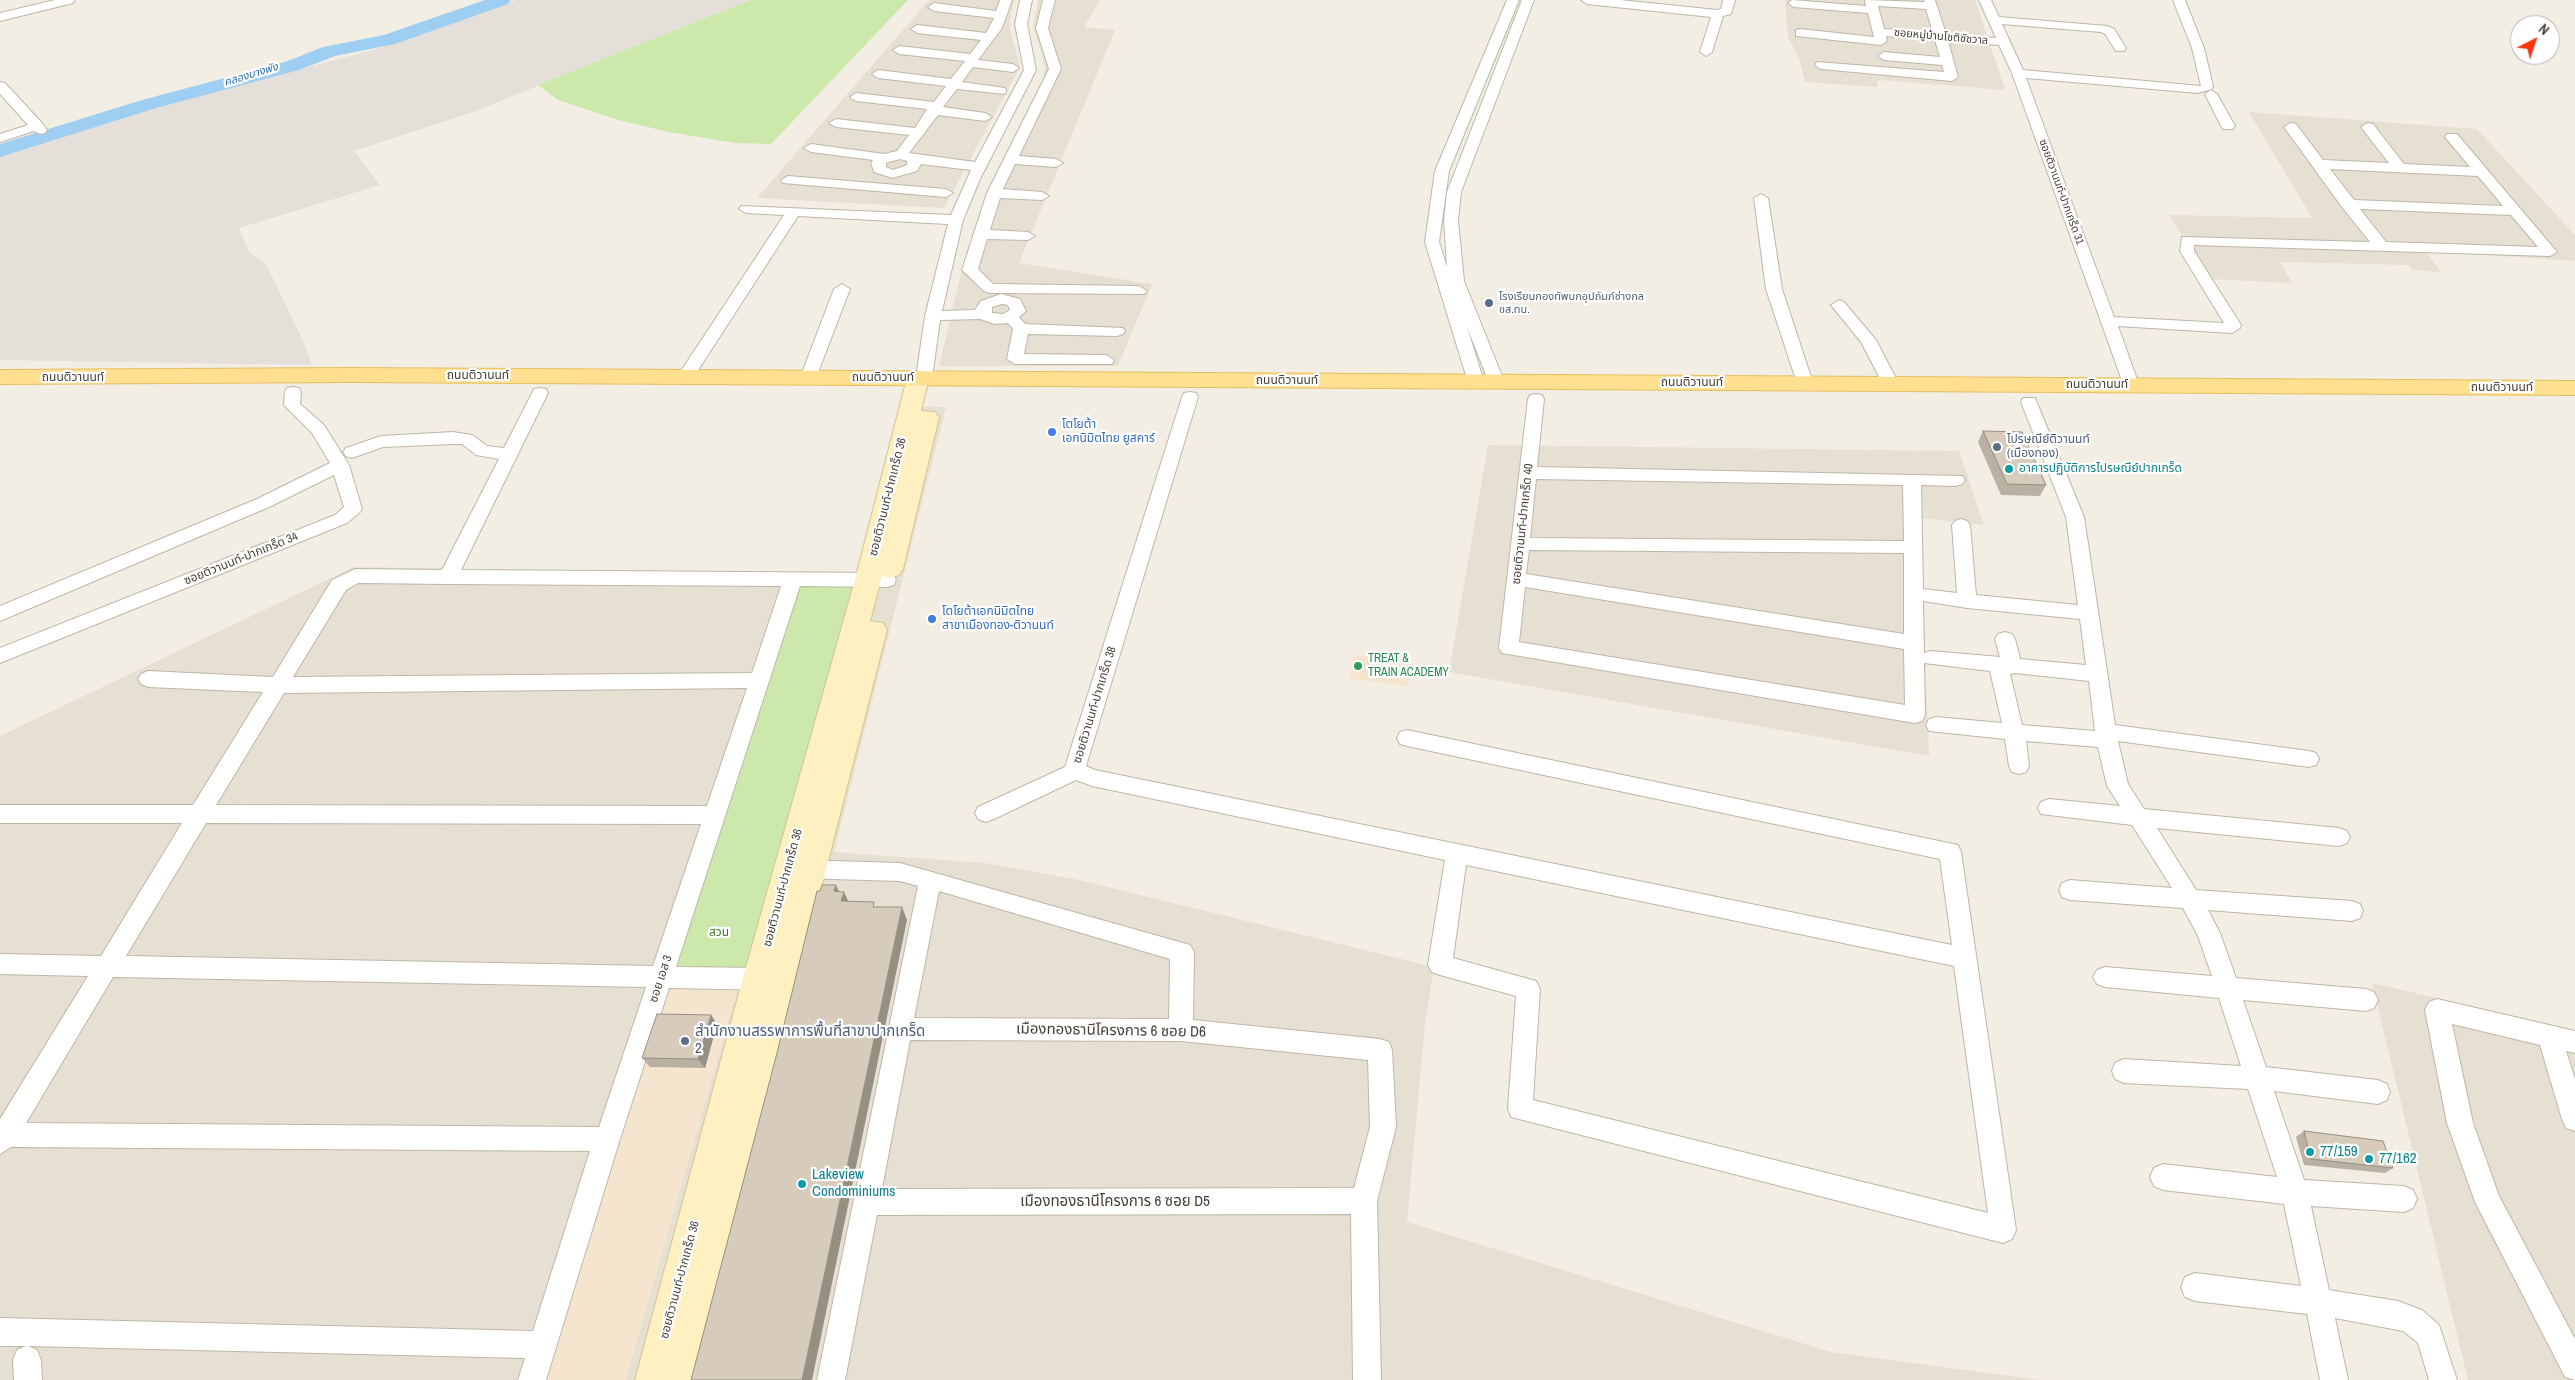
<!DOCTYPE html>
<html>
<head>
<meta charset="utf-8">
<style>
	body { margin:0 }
	#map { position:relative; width:2575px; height:1380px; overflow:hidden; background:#f2eee4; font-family:"Archivo Narrow",sans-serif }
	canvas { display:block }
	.north { position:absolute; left:2510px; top:15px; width:50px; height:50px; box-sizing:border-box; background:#fff; border:1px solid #b4b2ae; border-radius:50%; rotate:41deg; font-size:14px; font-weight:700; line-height:20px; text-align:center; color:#443e34 }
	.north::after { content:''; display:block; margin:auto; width:18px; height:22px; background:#fd3510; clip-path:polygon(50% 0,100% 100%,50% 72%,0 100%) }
</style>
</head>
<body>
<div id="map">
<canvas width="2575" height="1380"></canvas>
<div class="north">N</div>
</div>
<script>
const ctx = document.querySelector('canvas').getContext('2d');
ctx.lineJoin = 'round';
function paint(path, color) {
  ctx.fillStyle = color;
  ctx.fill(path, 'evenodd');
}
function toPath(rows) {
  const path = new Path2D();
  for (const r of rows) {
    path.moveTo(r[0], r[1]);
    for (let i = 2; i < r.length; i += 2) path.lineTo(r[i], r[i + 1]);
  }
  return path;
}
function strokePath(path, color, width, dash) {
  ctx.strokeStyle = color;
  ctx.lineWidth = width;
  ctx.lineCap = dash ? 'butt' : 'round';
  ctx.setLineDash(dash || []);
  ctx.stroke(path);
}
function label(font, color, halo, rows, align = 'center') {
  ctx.font = font + ' "Archivo Narrow","Noto Sans Thai",sans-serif';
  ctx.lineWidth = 4.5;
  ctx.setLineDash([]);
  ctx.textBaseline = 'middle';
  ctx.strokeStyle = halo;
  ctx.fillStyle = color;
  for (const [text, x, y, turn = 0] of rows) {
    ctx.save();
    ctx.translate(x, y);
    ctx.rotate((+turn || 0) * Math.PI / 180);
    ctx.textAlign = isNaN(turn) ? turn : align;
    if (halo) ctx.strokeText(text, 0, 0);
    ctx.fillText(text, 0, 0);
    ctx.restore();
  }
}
const residential = toPath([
	[929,0,1014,0,1009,25,1020,67,944,208,757,198],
	[1038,0,1100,0,1084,27,1115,30,1019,263,1152,284,1118,366,939,366,962,270,976,222,989,190,1043,81,1045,66,1033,26],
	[1785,0,1975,0,2005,90,1878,80,1877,87,1805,82,1799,58,1788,37],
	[2249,112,2477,129,2575,235,2575,261,2425,251,2441,272,2413,270,2408,265,2280,262,2292,283,2209,279,2169,215,2312,218],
	[903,406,946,407,834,852,985,863,1079,880,1434,967,1425,1024,1407,1222,1831,1352,2040,1380,0,1380,0,736,354,567,856,575],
	[1488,445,1959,451,1984,525,1920,518,1929,756,1449,672],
	[2372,983,2575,1030,2575,1380,2468,1380]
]);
const commercial = toPath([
	[799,584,853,584,626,1380,543,1380],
	[1354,655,1411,663,1408,686,1350,679]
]);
const industrial = toPath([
	[516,0,751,0,473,112,354,151,380,185,239,228,249,252,266,264,304,343,312,365,0,360,0,153,117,118,380,48]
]);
const green = toPath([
	[751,0,908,0,771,144,735,143,669,132,618,120,558,100,538,85],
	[793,579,859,581,750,976,662,976]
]);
const river = toPath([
	[485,0,511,0,508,4,395,44,335,56,299,70,156,108,0,157,0,144,142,100,285,62,323,47,384,35,485,0]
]);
const street = toPath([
	[55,0,75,0,73,3,0,21,0,13,55,0],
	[1000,0,1012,0,1002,28,978,60,1013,64,1019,68,1013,72,973,67,962,82,1005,88,1006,91,1005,94,957,89,943,107,985,113,992,117,985,121,938,115,909,153,975,162,1024,70,1015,24,1020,0,1032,0,1027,24,1036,70,980,179,963,220,942,311,975,310,981,301,1001,294,1020,299,1026,311,1019,317,1025,324,1123,328,1125,331,1123,334,1117,336,1028,334,1024,354,1106,355,1114,360,1112,364,1015,364,1007,359,1013,329,1008,323,995,324,980,319,940,320,932,378,924,383,918,382,916,378,925,316,948,224,798,216,691,381,679,381,677,377,784,215,746,213,739,209,741,206,951,215,971,170,921,164,917,171,892,178,874,172,871,163,873,160,811,152,804,148,811,144,884,154,897,151,909,135,836,127,829,123,836,119,915,128,927,109,856,101,850,97,856,93,934,102,946,86,878,78,872,74,878,70,951,79,965,61,899,54,893,50,899,46,970,54,981,40,917,33,911,29,917,25,986,33,994,18,934,11,928,7,934,3,996,11,1000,0],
	[900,159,907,161,907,165,893,170,886,167,886,163,900,159],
	[1002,304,1008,305,1010,310,1003,314,992,313,992,307,1002,304],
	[1043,0,1055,0,1048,28,1061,69,1019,156,1056,159,1063,163,1056,167,1015,164,1003,189,1042,192,1049,196,1042,200,1000,198,990,230,1028,232,1035,236,1028,240,987,239,978,269,993,284,1139,286,1147,291,1144,294,989,293,984,291,962,270,987,193,1049,69,1036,28,1043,0],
	[1507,0,1519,0,1449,171,1439,242,1447,267,1444,220,1447,192,1522,0,1534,0,1461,192,1458,220,1464,281,1504,381,1496,386,1490,385,1467,327,1484,382,1476,387,1468,382,1425,242,1435,171,1507,0],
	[1581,0,1620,0,1717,10,1721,9,1723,0,1735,0,1731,14,1723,16,1712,52,1706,56,1700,52,1711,17,1587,4,1581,0],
	[1792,0,1866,6,1865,0,1924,2,1925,0,1935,0,1946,34,1996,38,1979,0,1991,0,1999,17,2107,26,2114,29,2126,48,2124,51,2116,51,2105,34,2101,32,2002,24,2023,70,2201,86,2192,48,2173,0,2185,0,2204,48,2213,86,2212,89,2198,93,2026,78,2114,317,2224,323,2180,251,2182,237,2370,242,2342,207,2284,127,2291,123,2296,124,2323,160,2389,163,2361,127,2368,123,2373,124,2404,164,2470,167,2445,137,2447,134,2457,134,2557,252,2550,256,2194,245,2194,251,2241,325,2240,328,2232,333,2118,326,2139,385,2137,389,2131,390,2125,389,2012,73,1999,45,1948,41,1958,77,1952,81,1821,69,1815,65,1817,62,1944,72,1942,65,1884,60,1878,56,1884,52,1940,57,1935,40,1886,36,1887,41,1881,45,1796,36,1796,30,1800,29,1874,37,1868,13,1794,7,1788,3,1792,0],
	[1878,6,1926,9,1933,33,1884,29,1878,6],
	[2330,169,2478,176,2503,206,2354,200,2330,169],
	[2360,209,2511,215,2538,247,2386,242,2360,209],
	[0,82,5,83,42,123,47,130,45,133,40,134,34,131,0,142,0,134,28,125,0,94,0,82],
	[2211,90,2217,94,2235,126,2233,129,2223,129,2221,126,2205,94,2211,90],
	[788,176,946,189,953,193,946,197,783,183,781,180,788,176],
	[1761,194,1768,198,1782,289,1813,383,1805,388,1797,383,1766,289,1754,198,1761,194],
	[842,284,850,289,816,378,808,383,802,382,800,378,834,289,842,284],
	[1839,300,1844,302,1876,340,1899,384,1897,388,1885,388,1861,342,1831,305,1839,300],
	[293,387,299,388,301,392,300,404,324,425,349,465,362,509,359,513,347,523,0,663,0,648,335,515,344,507,334,475,269,507,0,621,0,606,257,499,330,463,312,433,284,405,285,392,287,388,293,387],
	[540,388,546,389,548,393,461,570,887,573,894,575,896,580,894,585,887,587,800,586,676,967,770,968,778,972,782,979,778,986,770,990,669,988,620,1139,546,1380,518,1380,525,1358,28,1346,37,1350,41,1360,42,1380,14,1380,13,1360,17,1350,26,1346,0,1346,0,1318,533,1331,590,1151,11,1147,0,1154,0,1119,88,976,0,974,0,954,101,956,182,823,0,823,0,805,193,805,263,692,148,687,141,684,138,679,141,674,148,671,273,677,332,580,355,569,442,570,499,459,476,455,462,444,453,444,383,447,352,458,346,456,343,452,346,448,381,436,453,432,472,435,487,446,504,448,532,393,534,389,540,388],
	[358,583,448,584,781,586,752,673,293,677,346,590,358,583],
	[747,688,707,806,216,805,284,693,747,688],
	[206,823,701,824,653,966,126,956,206,823],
	[113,977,646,987,599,1127,26,1123,113,977],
	[1190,392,1196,393,1198,397,1086,766,1095,770,1952,945,1940,859,1407,746,1400,744,1397,738,1400,732,1407,730,1958,845,1961,852,2016,1230,2012,1239,2003,1243,1511,1117,1508,1109,1516,996,1440,975,1432,972,1428,965,1445,860,1092,786,1076,780,994,819,986,822,978,819,975,813,978,807,1065,767,1182,397,1184,393,1190,392],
	[1466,865,1954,966,1988,1213,1533,1100,1540,989,1536,981,1453,958,1466,865],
	[1536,394,1542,395,1544,399,1537,467,1962,476,1965,480,1962,484,1956,486,1921,485,1923,589,1957,593,1952,525,1955,521,1961,519,1967,521,1970,525,1976,595,2078,605,2066,517,2021,402,2023,398,2035,398,2084,517,2115,725,2309,751,2316,753,2319,759,2316,765,2309,767,2118,741,2128,784,2144,809,2339,828,2347,831,2350,837,2347,843,2339,846,2157,828,2196,890,2352,901,2360,904,2363,911,2360,918,2352,921,2208,910,2220,933,2236,978,2366,989,2374,992,2378,1000,2374,1008,2366,1011,2243,1000,2266,1067,2378,1080,2387,1084,2390,1092,2387,1100,2378,1104,2274,1091,2304,1180,2404,1186,2413,1190,2417,1199,2413,1208,2404,1212,2311,1206,2329,1290,2398,1301,2422,1310,2439,1325,2457,1380,2429,1380,2418,1343,2403,1331,2335,1318,2348,1380,2320,1380,2307,1314,2195,1301,2185,1297,2181,1287,2185,1277,2195,1273,2301,1286,2284,1204,2163,1190,2154,1186,2150,1177,2154,1168,2163,1164,2277,1177,2248,1089,2124,1083,2115,1079,2112,1071,2115,1063,2124,1059,2241,1066,2219,998,2105,987,2097,984,2093,977,2097,970,2105,967,2212,976,2198,936,2183,908,2070,900,2062,897,2059,890,2062,883,2070,880,2172,888,2132,825,2041,814,2038,808,2041,802,2049,799,2120,806,2107,786,2098,747,2026,741,2029,766,2026,772,2019,774,2012,772,2009,766,2005,739,1929,731,1926,725,1929,719,1936,717,2002,723,1990,671,1924,663,1925,715,1922,721,1915,723,1502,653,1499,648,1528,399,1530,395,1536,394],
	[1536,479,1903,485,1904,541,1530,538,1536,479],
	[1529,550,1904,553,1904,634,1526,574,1529,550],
	[1525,587,1904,649,1905,705,1519,642,1525,587],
	[1923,601,1967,608,2080,619,2086,665,2020,659,2015,639,2012,634,2005,632,1998,634,1995,639,2000,657,1931,651,1924,653,1923,601],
	[2015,673,2089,681,2095,731,2022,725,2010,674,2015,673],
	[798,860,900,863,1190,945,1194,952,1193,1020,1380,1039,1389,1042,1392,1050,1396,1127,1377,1201,1381,1380,1353,1380,1351,1214,877,1215,845,1380,817,1380,918,886,900,881,798,878,790,876,787,869,790,862,798,860],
	[939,891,1170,959,1169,1019,914,1018,939,891],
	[910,1040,1181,1041,1368,1060,1370,1127,1354,1188,882,1189,910,1040],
	[2437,999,2575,1031,2575,1053,2566,1051,2575,1079,2575,1131,2566,1128,2562,1119,2540,1045,2452,1024,2473,1123,2499,1196,2575,1339,2575,1380,2565,1377,2475,1202,2447,1123,2425,1010,2429,1002,2437,999]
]);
const secondary = toPath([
	[918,371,926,373,929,378,921,411,935,412,939,417,903,569,899,575,890,578,882,576,870,621,883,623,887,630,798,979,702,1380,635,1380,743,978,855,580,907,378,910,373,918,371]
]);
const primary = toPath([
	[350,368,2575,381,2575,395,350,382,0,384,0,370,350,368]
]);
const wall = toPath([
	[1983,431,2046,485,2040,496,2001,495,1978,442],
	[711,1015,717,1024,705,1068,650,1067,642,1058],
	[2304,1131,2393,1168,2385,1173,2304,1165,2296,1137]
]);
const shadedWall = toPath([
	[836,885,842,898,834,891],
	[844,892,850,905,841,901],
	[902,907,907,920,812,1380,802,1380],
	[711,1015,717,1024,705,1068,698,1059]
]);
const building = toPath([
	[1983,431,2022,432,2046,485,2007,484,1983,431],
	[822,885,836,885,834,891,844,892,841,901,874,902,873,907,902,907,802,1380,691,1380,777,1053,817,891,820,891,822,885],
	[657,1014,711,1015,698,1059,642,1058,657,1014],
	[2304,1131,2383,1141,2393,1168,2311,1159,2304,1131]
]);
const markers = [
	[1489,303,5,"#5c6f8a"],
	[1052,432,5,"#3f7fe0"],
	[1997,447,5,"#5c6f8a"],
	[2009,469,5,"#0f9aa8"],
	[932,619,5,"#3f7fe0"],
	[1358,666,5,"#2e9e5b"],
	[685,1041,5,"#5c6f8a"],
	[2310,1152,5,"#0f9aa8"],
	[2369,1159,5,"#0f9aa8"],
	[802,1184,5,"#0f9aa8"]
];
const farStreetnames = [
	["ซอยหมู่บ้านโชติชัชวาล",1941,37,5],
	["ซอยติวานนท์-ปากเกร็ด 31",2061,192,70]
];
const farWaternames = [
	["คลองบางพัง",251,75,-17]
];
const farServicenames = [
	["โรงเรียนกองทัพบกอุปถัมภ์ช่างกล",1499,297],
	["ขส.ทบ.",1499,310]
];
const streetNames = [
	["ถนนติวานนท์",478,376],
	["ถนนติวานนท์",73,378],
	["ถนนติวานนท์",883,378],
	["ถนนติวานนท์",1287,381],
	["ถนนติวานนท์",1692,383],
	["ถนนติวานนท์",2097,385],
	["ถนนติวานนท์",2502,388],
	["ซอยติวานนท์-ปากเกร็ด 36",888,497,-76],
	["ซอยติวานนท์-ปากเกร็ด 40",1523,524,-84],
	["ซอยติวานนท์-ปากเกร็ด 34",241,559,-22],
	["ซอยติวานนท์-ปากเกร็ด 38",1095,705,-73],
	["ซอยติวานนท์-ปากเกร็ด 36",783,888,-75],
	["ซอย เอส 3",661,979,-72],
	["ซอยติวานนท์-ปากเกร็ด 36",680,1280,-75]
];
const shopNames = [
	["โตโยต้า",1062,425],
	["เอกนิมิตไทย ยูสคาร์",1062,439],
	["โตโยต้าเอกนิมิตไทย",942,612],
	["สาขาเมืองทอง-ติวานนท์",942,626]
];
const serviceNames = [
	["ไปรษณีย์ติวานนท์",2007,440],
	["(เมืองทอง)",2007,454]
];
const cultureNames = [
	["อาคารปฏิบัติการไปรษณีย์ปากเกร็ด",2019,469]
];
const leisureNames = [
	["TREAT &",1368,659],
	["TRAIN ACADEMY",1368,673]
];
const parkNames = [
	["สวน",719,933]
];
const nearStreetnames = [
	["เมืองทองธานีโครงการ 6 ซอย D6",1111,1031,1],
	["เมืองทองธานีโครงการ 6 ซอย D5",1115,1202]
];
const nearServicenames = [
	["สำนักงานสรรพาการพื้นที่สาขาปากเกร็ด",695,1032],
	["2",695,1049]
];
const nearCulturenames = [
	["77/159",2320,1152],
	["77/162",2379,1159],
	["Lakeview",812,1175],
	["Condominiums",812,1192]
];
paint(residential, '#e6e0d2');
paint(commercial, '#f5e5ce');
paint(industrial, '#e4dfd9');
paint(green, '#cce8ab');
paint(river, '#9ecef1');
strokePath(street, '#beb6a6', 2);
strokePath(secondary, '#d3c292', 2);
strokePath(primary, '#e5be5f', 2);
paint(street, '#fff');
paint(secondary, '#fff0c1');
paint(primary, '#ffe090');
paint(wall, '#b9afa2');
paint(shadedWall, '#968f84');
paint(building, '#d7ccbc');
strokePath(building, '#968f84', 1);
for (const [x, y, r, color] of markers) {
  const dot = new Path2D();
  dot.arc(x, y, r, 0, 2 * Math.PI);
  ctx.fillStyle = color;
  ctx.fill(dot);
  strokePath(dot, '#fff', 2);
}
label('11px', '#443e34', '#fff', farStreetnames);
label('italic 11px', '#2c78b1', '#fff', farWaternames);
label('11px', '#4e5e75', '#fff', farServicenames, 'left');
label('12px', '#443e34', '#fff', streetNames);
label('12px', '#366cbe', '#fff', shopNames, 'left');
label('12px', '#4e5e75', '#fff', serviceNames, 'left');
label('12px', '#0d838f', '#fff', cultureNames, 'left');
label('12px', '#27864d', '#fff', leisureNames, 'left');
label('12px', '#447627', '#fff', parkNames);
label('15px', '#443e34', '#fff', nearStreetnames);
label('15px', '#4e5e75', '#fff', nearServicenames, 'left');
label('15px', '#0d838f', '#fff', nearCulturenames, 'left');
</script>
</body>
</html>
